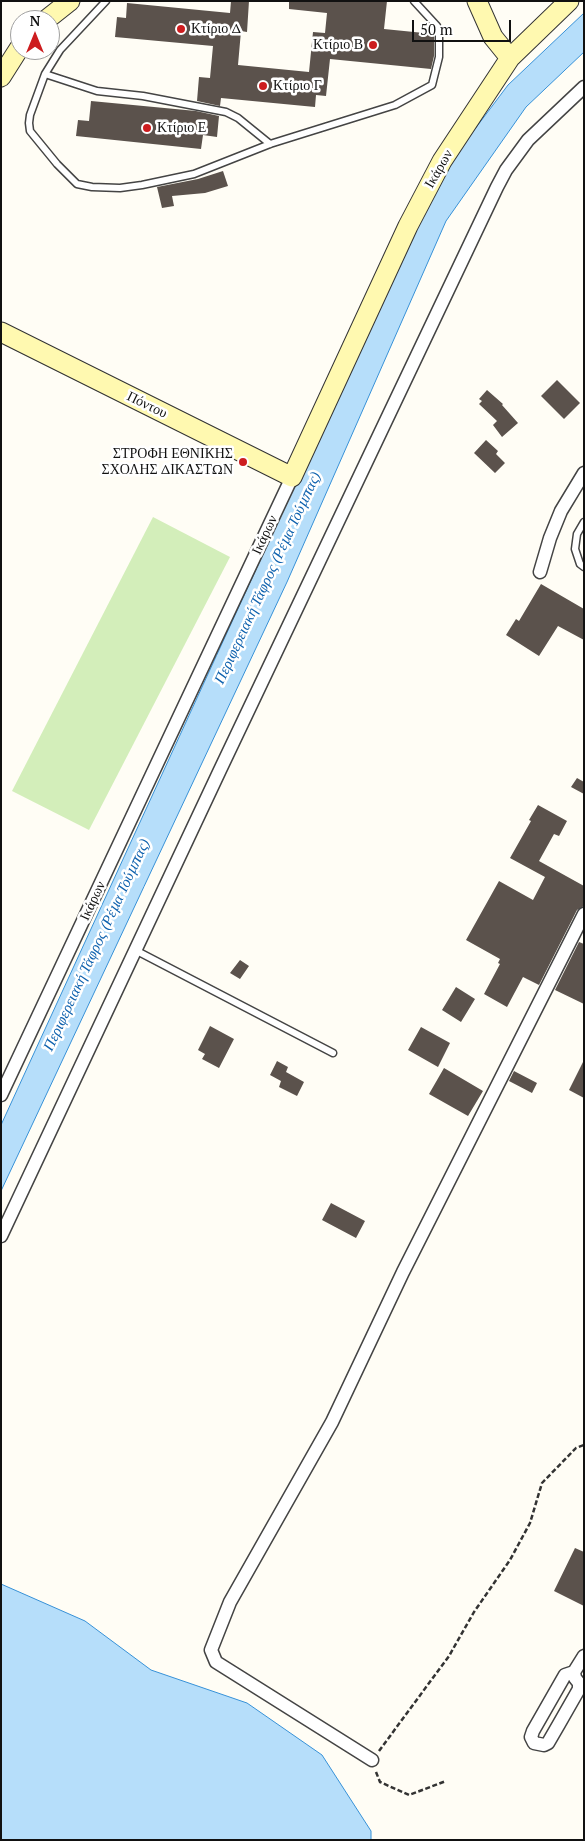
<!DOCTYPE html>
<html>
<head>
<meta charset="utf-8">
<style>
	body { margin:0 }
	#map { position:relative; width:585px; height:1841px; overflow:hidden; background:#fffdf5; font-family:"PT Serif",serif }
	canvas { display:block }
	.frame { position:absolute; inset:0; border:2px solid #111; pointer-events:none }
	.north { position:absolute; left:10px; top:10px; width:50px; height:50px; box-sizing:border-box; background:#fff; border:1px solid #a0a0a0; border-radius:50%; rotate:0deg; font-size:14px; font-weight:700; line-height:20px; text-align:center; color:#111 }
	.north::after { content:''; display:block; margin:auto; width:18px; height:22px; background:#cd1d1f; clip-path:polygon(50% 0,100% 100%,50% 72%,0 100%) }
	.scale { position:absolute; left:412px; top:20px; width:99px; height:22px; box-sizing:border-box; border:2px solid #111; border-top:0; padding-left:6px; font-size:15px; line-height:18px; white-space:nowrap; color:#111; -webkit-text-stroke:4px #fff; paint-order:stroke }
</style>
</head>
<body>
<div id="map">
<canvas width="585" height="1841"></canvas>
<div class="frame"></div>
<div class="north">N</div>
<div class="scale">50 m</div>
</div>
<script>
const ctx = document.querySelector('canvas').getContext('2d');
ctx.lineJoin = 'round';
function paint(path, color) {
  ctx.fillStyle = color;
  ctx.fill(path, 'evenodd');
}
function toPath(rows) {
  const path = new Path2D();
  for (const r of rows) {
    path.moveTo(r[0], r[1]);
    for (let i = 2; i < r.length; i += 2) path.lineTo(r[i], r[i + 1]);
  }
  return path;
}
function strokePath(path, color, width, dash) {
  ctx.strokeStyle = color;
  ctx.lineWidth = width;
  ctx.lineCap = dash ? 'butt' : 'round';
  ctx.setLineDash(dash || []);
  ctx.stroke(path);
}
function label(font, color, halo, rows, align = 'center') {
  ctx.font = font + ' "PT Serif",serif';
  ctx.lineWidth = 5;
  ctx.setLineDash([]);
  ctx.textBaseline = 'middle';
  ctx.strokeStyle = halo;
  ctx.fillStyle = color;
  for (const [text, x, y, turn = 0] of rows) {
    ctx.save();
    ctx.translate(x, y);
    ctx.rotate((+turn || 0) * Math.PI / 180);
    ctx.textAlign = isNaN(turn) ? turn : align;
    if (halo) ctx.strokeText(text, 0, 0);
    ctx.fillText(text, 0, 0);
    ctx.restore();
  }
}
const green = toPath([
	[153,517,230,557,89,830,12,791]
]);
const water = toPath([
	[584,13,584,52,526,107,446,221,287,582,1,1191,1,1125,432,186,508,85,584,13],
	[1,1584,85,1621,151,1670,247,1703,322,1755,371,1831,371,1840,1,1840,1,1584]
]);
const building = toPath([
	[231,1,249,1,247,32,241,31,238,65,309,72,313,32,325,33,327,13,289,9,289,1,387,1,384,29,434,34,434,56,431,69,330,59,326,96,316,95,315,107,221,98,220,106,197,101,199,77,210,78,213,46,115,37,117,17,126,18,127,3,230,13],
	[91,101,196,111,219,116,217,137,203,135,201,149,76,136,78,120,89,121],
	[223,171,228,186,205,193,172,196,174,206,162,208,157,187,198,179],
	[557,380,580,403,564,419,541,396],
	[487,390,503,404,502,405,518,423,502,437,493,425,497,421,479,404,482,401,479,399],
	[486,440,498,451,496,454,505,463,495,473,474,453],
	[541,584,584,609,584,640,558,626,539,656,506,635,516,619,519,621],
	[577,778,584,782,584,794,571,787],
	[538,805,567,821,559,836,554,834,539,861,584,886,584,906,577,910,539,985,523,977,507,1007,484,994,500,964,498,963,500,959,466,940,499,881,533,900,545,877,510,858,531,821,529,820],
	[579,942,584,944,584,1004,555,990],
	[240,960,249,966,240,979,230,973],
	[456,987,475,999,461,1022,442,1010],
	[210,1026,234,1039,219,1068,202,1059,205,1054,198,1050],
	[421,1027,450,1043,438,1067,408,1050],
	[584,1060,584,1098,569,1090],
	[277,1061,288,1067,286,1072,304,1082,297,1096,279,1087,281,1081,270,1075],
	[444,1068,483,1091,468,1116,429,1094],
	[514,1071,537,1083,532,1093,509,1081],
	[331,1203,365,1221,356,1238,322,1220],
	[575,1548,584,1552,584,1606,554,1591]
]);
const path = toPath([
	[379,1751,449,1656,474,1612,510,1560,530,1523,542,1483,576,1448,584,1445],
	[376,1772,380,1782,409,1795,446,1781]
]);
const service = toPath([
	[106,1,60,50,45,74,30,115,29,123,30,131,57,164,77,184,92,187,120,188,142,185,194,174,270,144,395,105,432,85,439,57,439,34,437,26,414,1],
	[45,74,97,91,143,96,226,112,238,118,270,144],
	[584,522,577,534,575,549,580,564,584,567],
	[135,950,333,1053]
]);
const minor = toPath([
	[540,572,550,538,561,511,584,473],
	[1,1095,292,477],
	[1,1236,220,770,497,187,506,170,528,140,584,87],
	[574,1672,575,1678,579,1683,579,1689,559,1724,548,1743,544,1745,534,1743,531,1737,533,1731,565,1675,574,1672,584,1656],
	[372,1760,216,1662,211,1650,230,1602,332,1422,403,1272,584,914]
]);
const secondary = toPath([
	[477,1,493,37,510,58],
	[46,20,70,1],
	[1,77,20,47],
	[1,332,292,477,408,226,442,161,510,58,569,1]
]);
const markers = [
	[181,29,5,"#cd1d1f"],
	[373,45,5,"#cd1d1f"],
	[263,86,5,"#cd1d1f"],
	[147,128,5,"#cd1d1f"],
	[243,462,5,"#cd1d1f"]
];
const poiNames = [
	["Κτίριο Δ",191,29],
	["Κτίριο Β",363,45,"right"],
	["Κτίριο Γ",273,86],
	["Κτίριο Ε",157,128],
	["ΣΤΡΟΦΗ ΕΘΝΙΚΗΣ",233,454,"right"],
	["ΣΧΟΛΗΣ ΔΙΚΑΣΤΩΝ",233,470,"right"]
];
const streetNames = [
	["Ικάρων",439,169,-60],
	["Πόντου",147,405,26],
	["Ικάρων",265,535,-65],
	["Ικάρων",93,901,-65]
];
const waterNames = [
	["Περιφερειακή Τάφρος (Ρέμα Τούμπας)",268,578,-65],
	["Περιφερειακή Τάφρος (Ρέμα Τούμπας)",97,945,-65]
];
paint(green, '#d3eeba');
paint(water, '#b6defa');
strokePath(water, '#3791d7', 1);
paint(building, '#5b524c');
strokePath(service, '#444', 9);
strokePath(minor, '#444', 15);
strokePath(secondary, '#333', 21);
strokePath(path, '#333', 2.5, [5, 2.5]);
strokePath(service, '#fff', 6);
strokePath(minor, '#fff', 12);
strokePath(secondary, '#fff9b0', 19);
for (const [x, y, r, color] of markers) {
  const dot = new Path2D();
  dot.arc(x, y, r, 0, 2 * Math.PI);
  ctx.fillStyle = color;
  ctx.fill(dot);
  strokePath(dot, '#fff', 2);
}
label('14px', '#111', '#fff', poiNames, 'left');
label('14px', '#111', '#fff', streetNames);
label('italic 15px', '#0f62ae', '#fff', waterNames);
</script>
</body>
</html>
